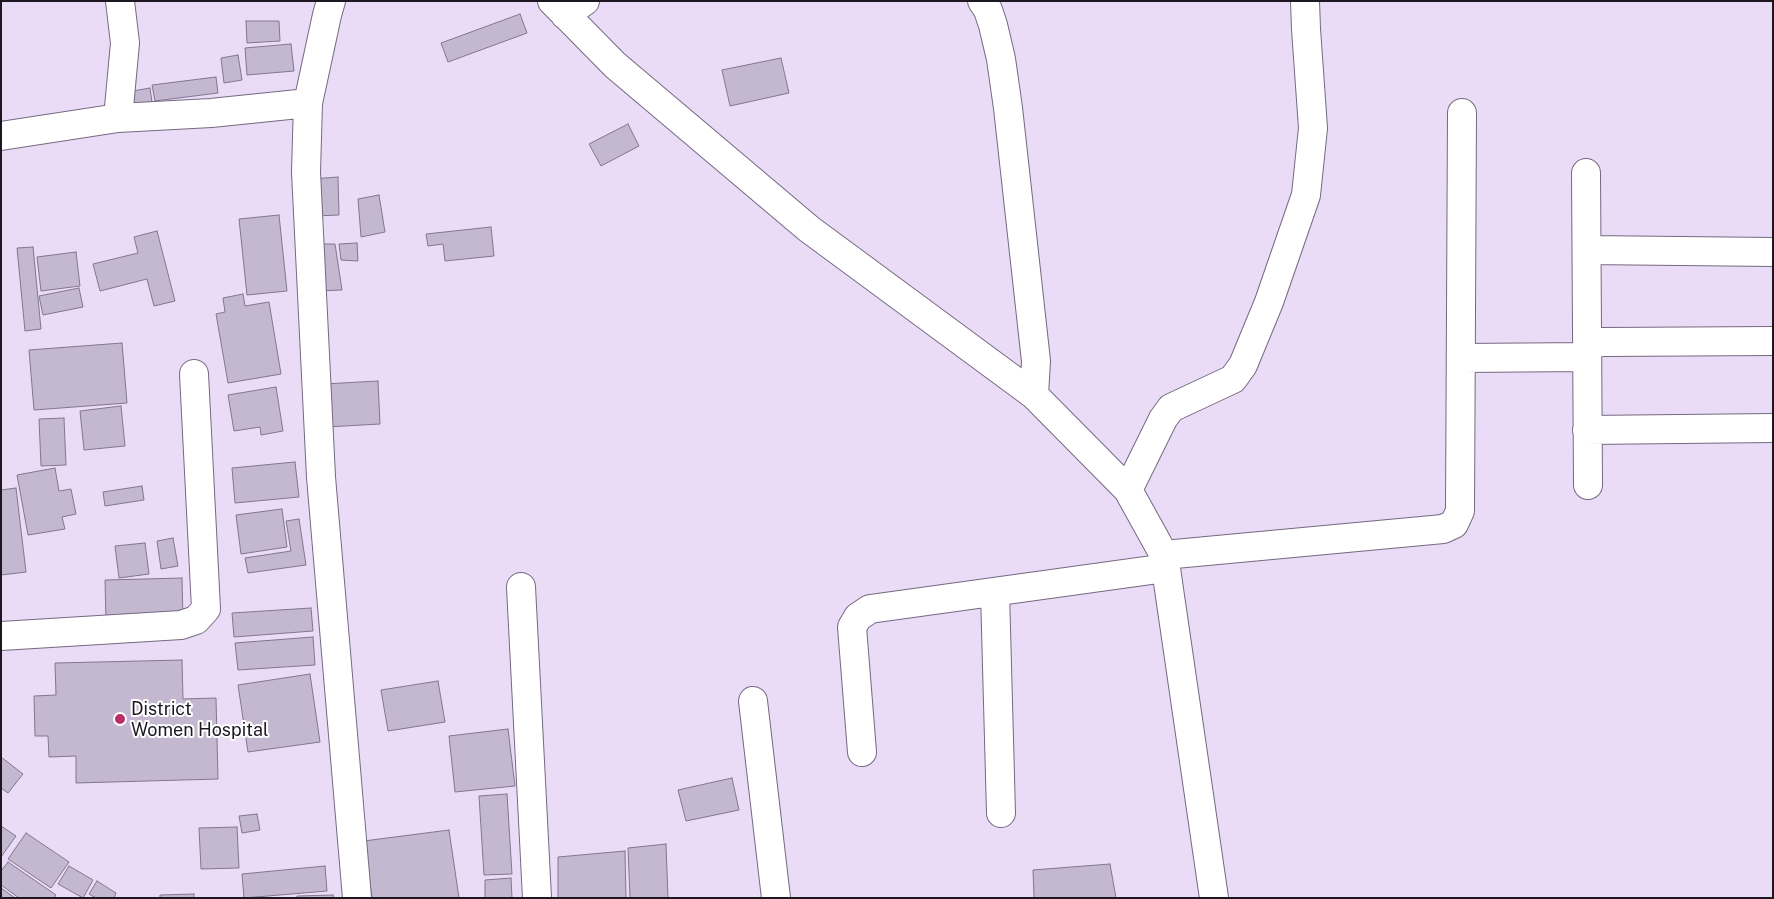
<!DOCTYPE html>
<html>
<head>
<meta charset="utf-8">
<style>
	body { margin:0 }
	#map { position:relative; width:1774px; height:899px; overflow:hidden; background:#eadcf7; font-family:"Public Sans",sans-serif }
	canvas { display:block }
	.frame { position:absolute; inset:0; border:2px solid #1c1720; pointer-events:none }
</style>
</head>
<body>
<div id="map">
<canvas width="1774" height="899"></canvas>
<div class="frame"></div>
</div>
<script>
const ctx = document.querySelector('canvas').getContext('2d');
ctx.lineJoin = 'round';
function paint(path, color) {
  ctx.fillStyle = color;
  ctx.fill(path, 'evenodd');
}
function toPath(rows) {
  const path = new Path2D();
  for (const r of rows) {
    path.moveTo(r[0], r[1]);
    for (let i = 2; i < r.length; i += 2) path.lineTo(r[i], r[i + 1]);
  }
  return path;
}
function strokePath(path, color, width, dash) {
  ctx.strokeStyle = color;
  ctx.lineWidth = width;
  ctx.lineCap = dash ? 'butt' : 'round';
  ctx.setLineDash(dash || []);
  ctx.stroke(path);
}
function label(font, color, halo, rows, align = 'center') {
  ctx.font = font + ' "Public Sans",sans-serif';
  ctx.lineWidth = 4;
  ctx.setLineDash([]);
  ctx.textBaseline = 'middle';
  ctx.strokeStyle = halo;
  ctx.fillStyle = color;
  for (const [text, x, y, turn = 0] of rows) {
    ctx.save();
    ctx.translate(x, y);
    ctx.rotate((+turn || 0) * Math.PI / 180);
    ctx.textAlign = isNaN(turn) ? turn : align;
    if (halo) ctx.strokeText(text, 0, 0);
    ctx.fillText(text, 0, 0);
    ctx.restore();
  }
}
const building = toPath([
	[520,14,527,33,448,62,441,43,520,14],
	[246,21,279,21,280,41,247,43,246,21],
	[291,44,294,71,247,75,245,48,291,44],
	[238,55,242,80,224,83,221,58,238,55],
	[781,58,789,93,730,106,722,70,781,58],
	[216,77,218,93,155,101,152,85,216,77],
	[150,88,153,109,129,112,127,92,150,88],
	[628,124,639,146,601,166,589,144,628,124],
	[338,177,339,215,315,216,312,179,338,177],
	[379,195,385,232,361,237,358,199,379,195],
	[279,215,287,291,247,295,239,219,279,215],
	[491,227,494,256,445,261,443,244,428,246,426,234,491,227],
	[157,231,175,301,154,306,147,279,100,291,93,264,138,253,134,237,157,231],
	[357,243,358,261,341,260,339,244,357,243],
	[313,244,335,244,342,290,316,291,313,244],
	[33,247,41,329,25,331,17,248,33,247],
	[76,252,80,286,41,291,37,257,76,252],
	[79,288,83,307,43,315,39,296,79,288],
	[243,294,245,306,269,302,281,374,228,383,216,314,225,312,223,298,243,294],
	[122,343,127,403,34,410,29,350,122,343],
	[378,381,380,424,326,427,324,384,378,381],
	[276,387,283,431,261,435,260,427,234,431,228,395,276,387],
	[121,406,125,446,84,450,80,411,121,406],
	[64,418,66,465,41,466,39,419,64,418],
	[295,462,299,497,235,503,232,468,295,462],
	[55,468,59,491,71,489,76,514,62,517,65,529,28,535,17,475,55,468],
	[142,486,144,500,105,506,103,492,142,486],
	[16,488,26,572,1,575,1,490,16,488],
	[282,509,287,547,241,554,236,515,282,509],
	[299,519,306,565,248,573,245,558,291,551,286,521,299,519],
	[173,538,178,566,161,569,157,541,173,538],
	[145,543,149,574,119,578,115,546,145,543],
	[182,578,183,620,106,622,105,580,182,578],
	[311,608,313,631,234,637,232,613,311,608],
	[313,637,315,665,238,670,235,643,313,637],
	[182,660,183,699,216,698,218,779,76,783,76,756,49,757,48,736,35,736,34,696,56,695,55,663,182,660],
	[310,674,320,742,248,752,238,685,310,674],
	[438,681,445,722,388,731,381,690,438,681],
	[508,729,515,786,455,792,449,736,508,729],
	[1,757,23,774,8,793,1,788,1,757],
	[732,778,739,810,686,821,678,790,732,778],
	[507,794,512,874,484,875,479,796,507,794],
	[257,814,260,830,242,833,239,816,257,814],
	[1,826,16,836,1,857,1,826],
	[237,827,239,868,201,869,199,828,237,827],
	[449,830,459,898,372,898,364,841,449,830],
	[26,833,69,862,51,888,8,859,26,833],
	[666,844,668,898,630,898,628,848,666,844],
	[625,851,626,898,558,898,558,857,625,851],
	[8,862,56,895,54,898,19,898,1,885,1,871,8,862],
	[1110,864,1116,898,1034,898,1033,870,1110,864],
	[69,866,93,880,83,898,58,884,69,866],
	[325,866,327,891,244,898,242,874,325,866],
	[511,878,512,898,485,898,485,880,511,878],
	[97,881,116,893,114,898,96,898,89,894,97,881],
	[1,888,15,898,1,898,1,888],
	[194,894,194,898,160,898,160,895,194,894],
	[333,895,334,898,297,898,297,896,333,895]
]);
const minor = toPath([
	[331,1,327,15,308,103,306,172,321,477,357,898],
	[552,1,615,65,809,229,1034,395,1128,490,1164,555,1214,898],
	[982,1,988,10,993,25,1001,59,1008,108,1036,361,1034,395],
	[565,15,585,1],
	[118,118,125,43,120,1],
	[1,136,118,118,211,113,308,103],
	[1586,173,1588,485],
	[1587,250,1773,252],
	[1587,344,1603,342,1773,341],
	[1461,358,1587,357],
	[1587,430,1773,428],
	[1128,490,1163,419,1171,408,1233,379,1243,365,1269,302,1306,195,1313,128,1306,29,1305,1],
	[1164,555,1443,529,1454,524,1460,511,1462,113],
	[521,587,537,898],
	[995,592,1001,813],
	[1,636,181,625,196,620,206,609,194,374],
	[753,701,776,898],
	[862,752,852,627,858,617,870,609,1166,568]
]);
const markers = [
	[120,719,6,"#b92e67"]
];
const poiNames = [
	["District",131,709],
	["Women Hospital",131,730]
];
paint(building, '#c4b7d0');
strokePath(building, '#82768e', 1);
strokePath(minor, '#756980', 30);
strokePath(minor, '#fff', 28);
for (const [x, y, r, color] of markers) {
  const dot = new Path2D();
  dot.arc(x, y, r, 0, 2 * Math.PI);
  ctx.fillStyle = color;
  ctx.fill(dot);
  strokePath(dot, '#fff', 2);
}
label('18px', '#1c1720', '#fff', poiNames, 'left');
</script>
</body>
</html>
